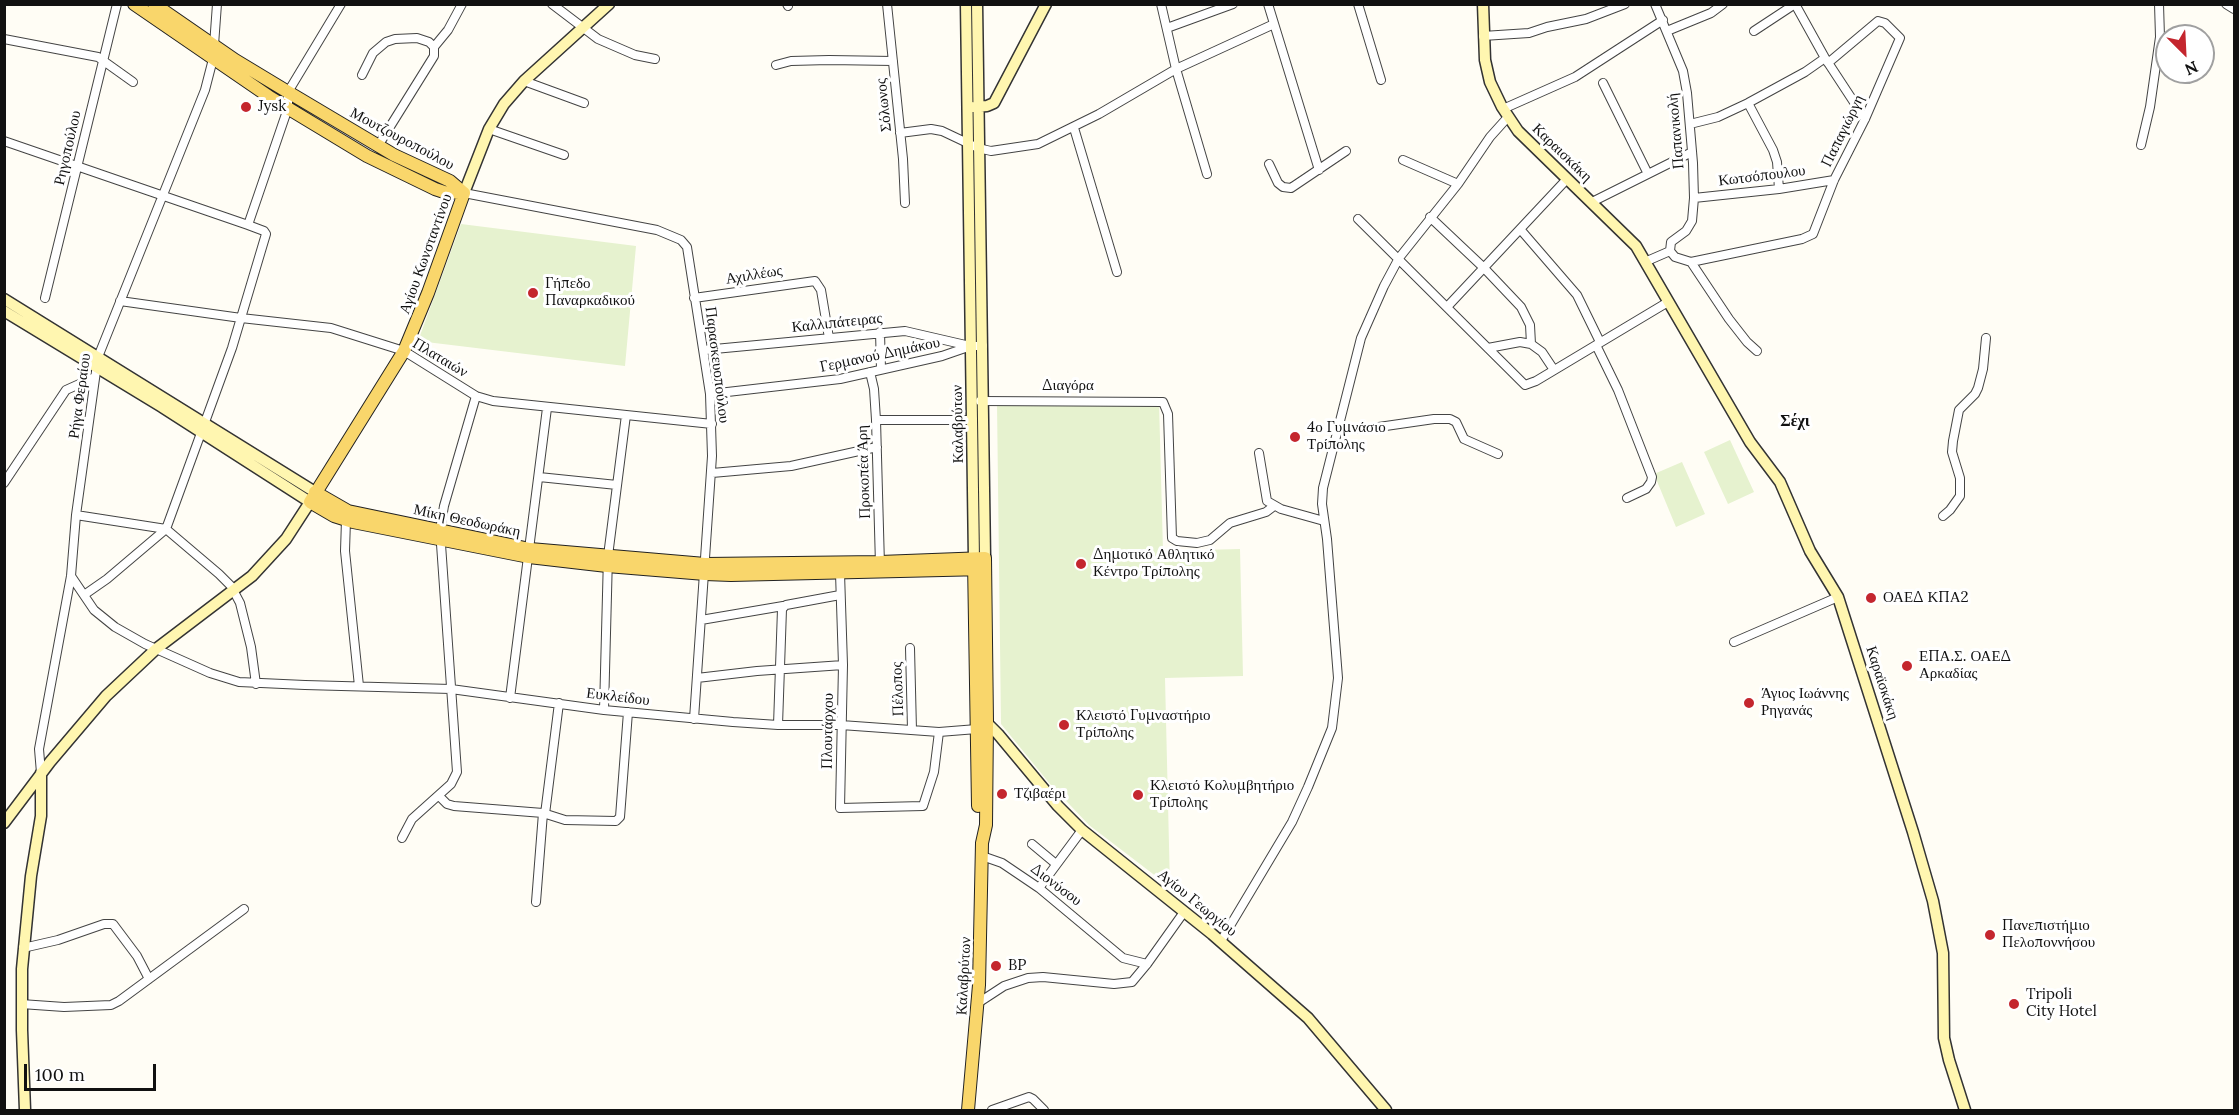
<!DOCTYPE html>
<html>
<head>
<meta charset="utf-8">
<style>
	body { margin:0 }
	#map { position:relative; width:2239px; height:1115px; overflow:hidden; background:#fffdf5; font-family:Lora,serif }
	canvas { display:block }
	.frame { position:absolute; inset:0; border:6px solid #111; pointer-events:none }
	.north { position:absolute; left:2155px; top:24px; width:60px; height:60px; box-sizing:border-box; background:#fff; border:2px solid #a0a0a0; border-radius:50%; rotate:156deg; font-size:16px; font-weight:700; line-height:24px; text-align:center; color:#111 }
	.north::after { content:''; display:block; margin:auto; width:21px; height:27px; background:#c4262e; clip-path:polygon(50% 0,100% 100%,50% 72%,0 100%) }
	.scale { position:absolute; left:24px; top:1064px; width:132px; height:27px; box-sizing:border-box; border:3px solid #111; border-top:0; padding-left:8px; font-size:18px; line-height:21px; white-space:nowrap; color:#111; -webkit-text-stroke:4px #fff; paint-order:stroke }
</style>
</head>
<body>
<div id="map">
<canvas width="2239" height="1115"></canvas>
<div class="frame"></div>
<div class="north">N</div>
<div class="scale">100 m</div>
</div>
<script>
const ctx = document.querySelector('canvas').getContext('2d');
ctx.lineJoin = 'round';
function paint(path, color) {
  ctx.fillStyle = color;
  ctx.fill(path, 'evenodd');
}
function toPath(rows) {
  const path = new Path2D();
  for (const r of rows) {
    path.moveTo(r[0], r[1]);
    for (let i = 2; i < r.length; i += 2) path.lineTo(r[i], r[i + 1]);
  }
  return path;
}
function strokePath(path, color, width, dash) {
  ctx.strokeStyle = color;
  ctx.lineWidth = width;
  ctx.lineCap = dash ? 'butt' : 'round';
  ctx.setLineDash(dash || []);
  ctx.stroke(path);
}
function label(font, color, halo, rows, align = 'center') {
  ctx.font = font + ' Lora,serif';
  ctx.lineWidth = 6;
  ctx.setLineDash([]);
  ctx.textBaseline = 'middle';
  ctx.strokeStyle = halo;
  ctx.fillStyle = color;
  for (const [text, x, y, turn = 0] of rows) {
    ctx.save();
    ctx.translate(x, y);
    ctx.rotate((+turn || 0) * Math.PI / 180);
    ctx.textAlign = isNaN(turn) ? turn : align;
    if (halo) ctx.strokeText(text, 0, 0);
    ctx.fillText(text, 0, 0);
    ctx.restore();
  }
}
const pitch = toPath([
	[461,224,636,246,625,366,418,341],
	[1159,402,1163,551,1240,549,1243,676,1165,678,1170,887,1089,825,1050,784,1001,724,997,404],
	[1730,440,1754,492,1728,504,1704,452],
	[1682,462,1705,514,1676,527,1654,474]
]);
const street = toPath([
	[552,4,598,39,635,55,655,59],
	[787,4,788,6],
	[887,4,903,159,905,203],
	[1161,4,1176,69,1207,174],
	[1268,4,1319,170],
	[1358,4,1381,80],
	[1655,4,1683,71,1687,93,1693,163,1694,198,1692,221,1686,231,1671,242,1670,251],
	[2226,4,2234,9],
	[1167,28,1233,4],
	[1667,31,1711,13,1723,4],
	[1754,31,1795,4,1825,58,1865,119],
	[1483,36,1529,33,1547,27,1586,19,1625,4],
	[4,39,98,57,133,82],
	[434,47,448,30,462,4],
	[776,65,791,61,829,60,893,61],
	[362,75,373,53,386,42,395,39,417,38,429,42,434,47,434,56,378,146],
	[524,81,584,103],
	[1603,83,1648,174],
	[1748,103,1773,150,1777,162,1779,189],
	[1503,109,1575,77,1663,20],
	[1690,124,1718,117,1748,103,1805,72,1825,58],
	[1074,128,1117,272],
	[489,129,564,155],
	[900,133,931,129,942,131,978,148,991,151,1038,144,1099,114,1176,69,1274,24],
	[4,141,248,225,264,231,266,234,232,348,166,529,107,579,84,595],
	[2141,145,2150,107,2160,37,2159,4],
	[1403,160,1458,184],
	[1269,164,1278,183,1283,187,1291,188,1346,151],
	[464,193,657,230,681,240,687,247,710,394,712,456,694,719],
	[1694,198,1779,189,1834,180],
	[1592,202,1692,152],
	[1430,217,1484,268,1521,307,1530,325,1531,344],
	[1358,219,1525,385,1536,381,1668,302],
	[248,225,288,108,288,92,341,4],
	[1520,229,1577,295,1600,342],
	[1670,251,1675,257,1691,262,1729,319,1747,342,1757,351],
	[1647,261,1670,251],
	[1691,262,1802,239,1813,234,1834,180,1865,119,1900,38,1885,23,1878,21,1828,63],
	[45,298,117,4],
	[694,298,815,281,821,290,829,338],
	[120,301,241,318,331,328,404,351,476,396,493,401,712,424],
	[1447,307,1567,179],
	[880,332,881,369],
	[1596,345,1618,390,1652,477,1651,482,1646,489,1627,498],
	[1488,348,1520,342,1531,344,1542,352,1554,370],
	[704,350,905,331,970,346],
	[870,372,874,389,876,420,880,565],
	[710,394,840,379,942,356,971,346,983,346],
	[980,401,1163,402,1168,414,1172,538,1177,541,1197,543,1210,540,1230,523,1266,512,1274,506],
	[876,420,973,420],
	[1338,427,1365,429,1434,419,1450,419,1456,422,1464,439,1498,454],
	[1259,453,1267,501,1281,509,1324,521],
	[712,473,791,466,877,447],
	[539,477,617,485],
	[4,483,66,390,95,377],
	[76,515,166,529,219,574,231,586,240,603,251,647,256,684],
	[1943,516,1950,510,1960,496,1960,478,1952,452,1953,441,1959,410,1975,394,1978,388,1983,369,1986,338],
	[346,520,345,551,359,686],
	[840,573,843,665,840,808,923,806,934,772,939,732],
	[71,576,94,610,115,627,145,644,210,673,239,682,305,685,451,689,604,710,733,722,778,725,841,725,939,732,977,729],
	[701,620,783,606],
	[1734,642,1838,597],
	[910,648,912,730],
	[697,678,757,671,843,665],
	[510,698,547,408],
	[604,710,608,556,626,415],
	[778,725,782,609,786,605,840,595],
	[41,773,39,749,71,576,76,515,98,357,205,90,213,59,217,4],
	[439,796,447,804,454,806,543,813,565,820,616,821,620,817,628,712],
	[545,814,559,703],
	[402,838,412,819,451,784,457,772,440,530,444,506,476,396],
	[1032,844,1056,864],
	[982,856,1002,863,1039,888,1123,958,1147,964],
	[1039,888,1082,830],
	[536,902,543,813],
	[1221,941,1292,822,1308,787,1332,728,1338,678,1327,539,1322,504,1323,488,1361,338,1384,286,1399,258,1458,184,1490,137,1508,117],
	[23,948,58,940,104,924,113,924,137,956,149,979],
	[978,1003,1004,986,1028,978,1043,977,1114,984,1132,982,1147,964,1184,912],
	[21,1004,64,1007,111,1005,119,1001,244,909],
	[992,1110,1029,1097,1033,1099,1044,1110]
]);
const secondary = toPath([
	[966,4,974,559],
	[977,4,985,558],
	[1483,4,1485,60,1490,82,1502,107,1518,131,1636,246,1750,442,1780,482,1810,551,1838,597,1913,832,1933,901,1943,953,1944,1038,1949,1060,1965,1110],
	[974,107,987,106,994,103,1046,4],
	[464,193,489,129,504,104,524,81,609,4],
	[4,299,315,492],
	[4,311,162,407,310,502,286,539,252,576,156,649,106,696,50,762,4,823],
	[983,719,998,734,1058,806,1082,830,1212,934,1308,1018,1386,1110],
	[25,1110,22,1030,22,969,31,876,41,816,41,773]
]);
const primary = toPath([
	[134,4,271,98,367,156,435,189,444,192,464,193],
	[154,4,235,60,288,92,394,155,450,181,464,193],
	[464,193,428,293,404,351,310,502,334,516,353,522,529,557,607,566,705,574,731,575,985,569],
	[315,492,348,511,530,549,705,564,880,562,985,558,987,722,986,825,982,843,979,985,968,1110],
	[974,562,978,806]
]);
const markers = [
	[246,107,6,"#c4262e"],
	[533,293,6,"#c4262e"],
	[1295,437,6,"#c4262e"],
	[1081,564,6,"#c4262e"],
	[1871,598,6,"#c4262e"],
	[1907,666,6,"#c4262e"],
	[1749,703,6,"#c4262e"],
	[1064,725,6,"#c4262e"],
	[1002,794,6,"#c4262e"],
	[1138,795,6,"#c4262e"],
	[1990,935,6,"#c4262e"],
	[996,966,6,"#c4262e"],
	[2014,1004,6,"#c4262e"]
];
const streetNames = [
	["Σόλωνος",884,105,-96],
	["Παπανικολή",1676,131,-95],
	["Παπαγιώργη",1843,131,-64],
	["Μουτζουροπούλου",402,139,28],
	["Ρηγοπούλου",68,148,-77],
	["Καραισκάκη",1562,153,44],
	["Κωτσόπουλου",1762,176,-7],
	["Αγίου Κωνσταντίνου",426,254,-70],
	["Αχιλλέως",754,275,-9],
	["Καλλιπάτειρας",837,323,-6],
	["Γερμανού Δημάκου",880,355,-12],
	["Πλαταιών",440,358,31],
	["Παρασκευοπούλου",717,365,83],
	["Διαγόρα",1068,386],
	["Ρήγα Φεραίου",80,396,-82],
	["Καλαβρύτων",958,424,-91],
	["Προκοπέα Άρη",864,472,-92],
	["Μίκη Θεοδωράκη",467,521,12],
	["Καραϊσκάκη",1882,683,72],
	["Πέλοπος",898,689,-92],
	["Ευκλείδου",618,697,7],
	["Πλουτάρχου",828,731,-89],
	["Διονύσου",1056,885,37],
	["Αγίου Γεωργίου",1197,903,39],
	["Καλαβρύτων",964,976,-87]
];
const poiNames = [
	["Jysk",258,107],
	["Γήπεδο",545,284],
	["Παναρκαδικού",545,301],
	["4ο Γυμνάσιο",1307,428],
	["Τρίπολης",1307,445],
	["Δημοτικό Αθλητικό",1093,555],
	["Κέντρο Τρίπολης",1093,572],
	["ΟΑΕΔ ΚΠΑ2",1883,598],
	["ΕΠΑ.Σ. ΟΑΕΔ",1919,657],
	["Αρκαδίας",1919,674],
	["Άγιος Ιωάννης",1761,694],
	["Ρηγανάς",1761,711],
	["Κλειστό Γυμναστήριο",1076,716],
	["Τρίπολης",1076,733],
	["Κλειστό Κολυμβητήριο",1150,786],
	["Τρίπολης",1150,803],
	["Τζιβαέρι",1014,794],
	["Πανεπιστήμιο",2002,926],
	["Πελοποννήσου",2002,943],
	["BP",1008,966],
	["Tripoli",2026,995],
	["City Hotel",2026,1012]
];
const neighbourhoodNames = [
	["Σέχι",1795,421]
];
paint(pitch, '#e6f2cf');
strokePath(street, '#444', 10);
strokePath(secondary, '#333', 13);
strokePath(primary, '#222', 14);
strokePath(street, '#fff', 8);
strokePath(secondary, '#fff6b0', 10);
strokePath(primary, '#f9d66b', 12);
for (const [x, y, r, color] of markers) {
  const dot = new Path2D();
  dot.arc(x, y, r, 0, 2 * Math.PI);
  ctx.fillStyle = color;
  ctx.fill(dot);
  strokePath(dot, '#fff', 2);
}
label('15px', '#111', '#fff', streetNames);
label('15px', '#111', '#fff', poiNames, 'left');
label('bold 16px', '#111', '#fff', neighbourhoodNames);
</script>
</body>
</html>
